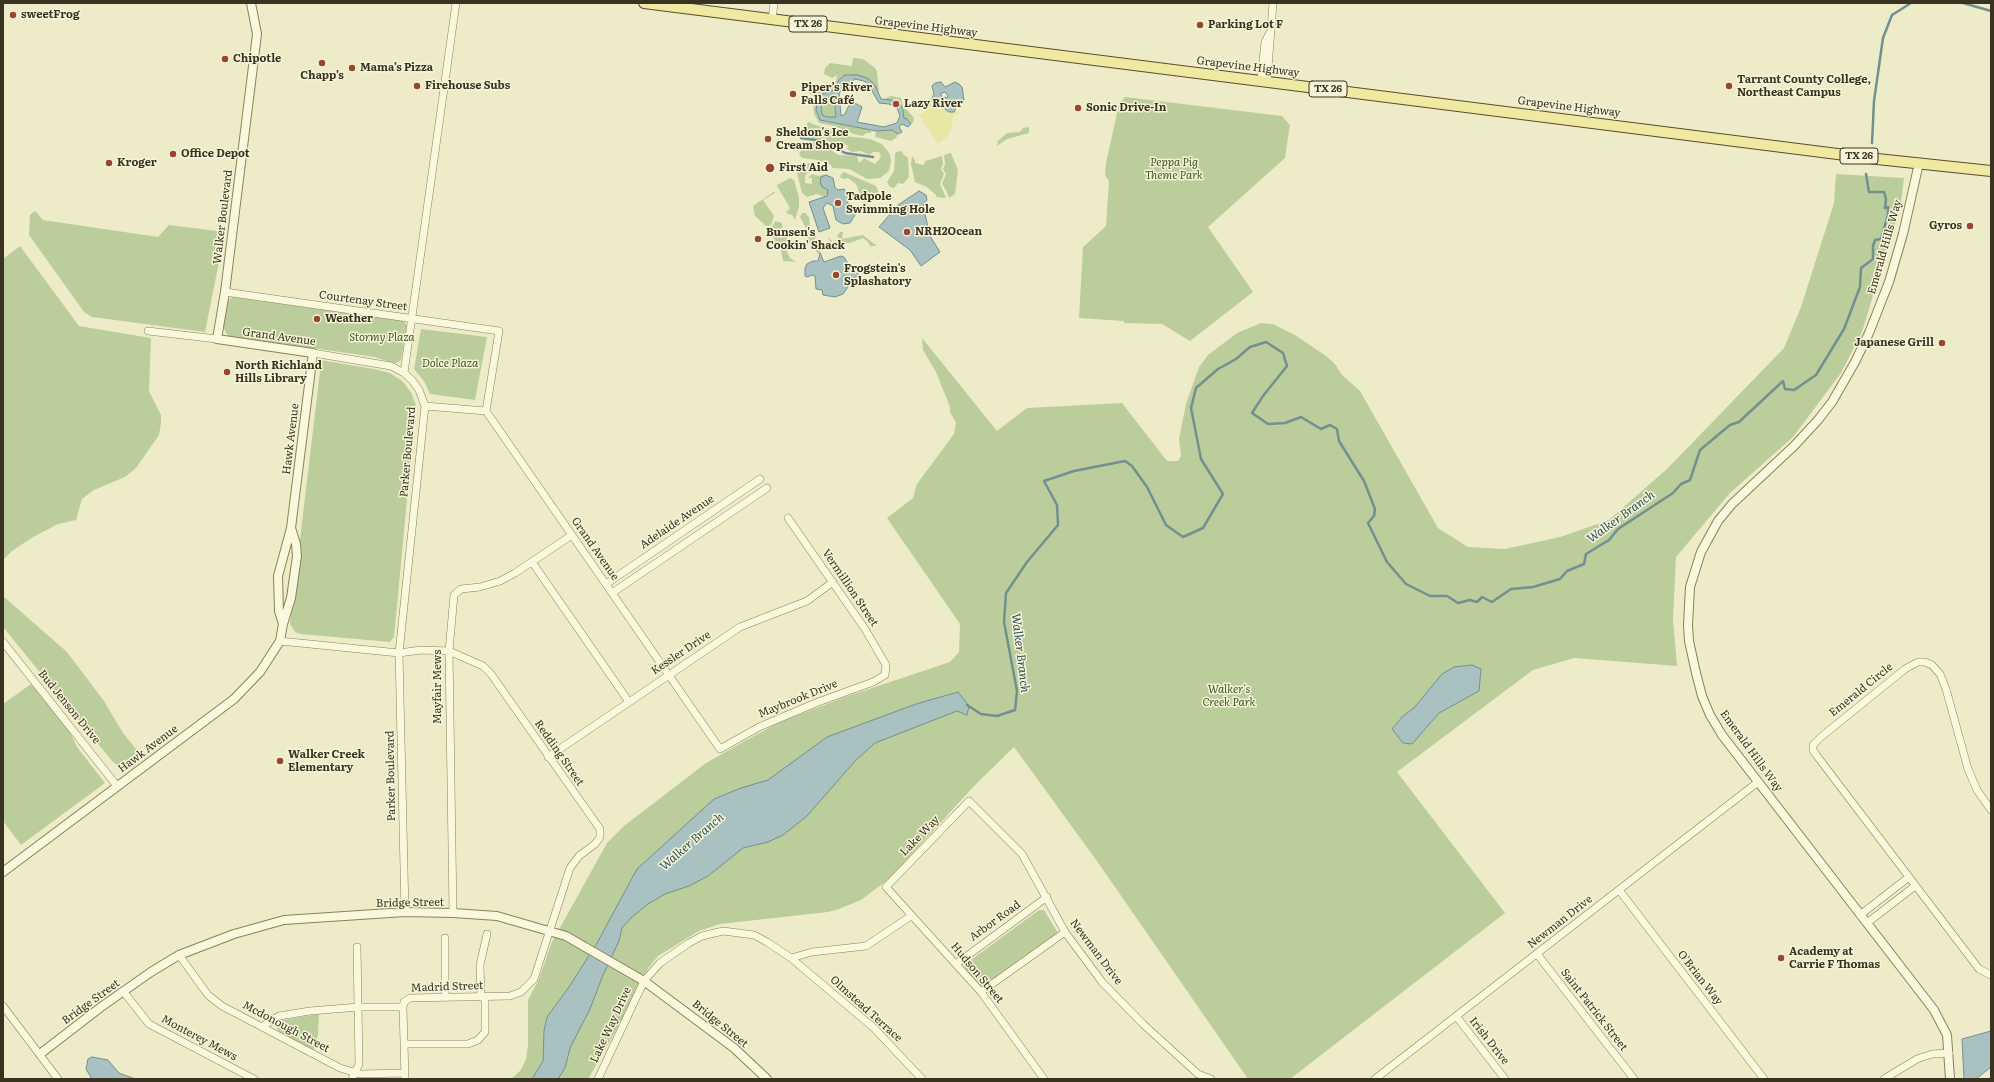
<!DOCTYPE html>
<html>
<head>
<meta charset="utf-8">
<style>
	body { margin:0 }
	#map { position:relative; width:1994px; height:1082px; overflow:hidden; background:#eeecc8; font-family:Literata,serif }
	canvas { display:block }
	.frame { position:absolute; inset:0; border:4px solid #3b3321; pointer-events:none }
</style>
</head>
<body>
<div id="map">
<canvas width="1994" height="1082"></canvas>
<div class="frame"></div>
</div>
<script>
const ctx = document.querySelector('canvas').getContext('2d');
ctx.lineJoin = 'round';
function paint(path, color) {
  ctx.fillStyle = color;
  ctx.fill(path, 'evenodd');
}
function toPath(rows) {
  const path = new Path2D();
  for (const r of rows) {
    path.moveTo(r[0], r[1]);
    for (let i = 2; i < r.length; i += 2) path.lineTo(r[i], r[i + 1]);
  }
  return path;
}
function strokePath(path, color, width, dash) {
  ctx.strokeStyle = color;
  ctx.lineWidth = width;
  ctx.lineCap = dash ? 'butt' : 'round';
  ctx.setLineDash(dash || []);
  ctx.stroke(path);
}
function label(font, color, halo, rows, align = 'center') {
  ctx.font = font + ' Literata,serif';
  ctx.lineWidth = 3;
  ctx.setLineDash([]);
  ctx.textBaseline = 'middle';
  ctx.strokeStyle = halo;
  ctx.fillStyle = color;
  for (const [text, x, y, turn = 0] of rows) {
    ctx.save();
    ctx.translate(x, y);
    ctx.rotate((+turn || 0) * Math.PI / 180);
    ctx.textAlign = isNaN(turn) ? turn : align;
    if (halo) ctx.strokeText(text, 0, 0);
    ctx.fillText(text, 0, 0);
    ctx.restore();
  }
}
const green = toPath([
	[853,58,863,59,875,68,877,72,879,93,868,79,858,75,845,75,839,80,833,91,822,94,818,100,809,93,814,86,828,86,836,81,837,75,832,78,824,74,825,68,830,63,852,66],
	[891,96,901,98,902,104,914,118,913,123,911,124,906,118,904,119,897,102,886,100,886,98],
	[825,97,834,98,836,117,827,117,822,115,821,104],
	[1125,97,1282,116,1290,125,1285,158,1208,227,1253,292,1190,341,1162,324,1124,323,1124,321,1079,318,1083,247,1106,226,1109,181,1105,175,1106,163,1119,104],
	[813,102,817,102,817,114,826,122,835,121,845,125,866,128,871,130,871,133,866,133,863,136,854,134,834,126,819,123,814,114],
	[808,122,821,127,837,130,846,136,870,139,882,144,890,154,891,161,889,171,880,178,867,179,849,169,832,168,831,165,818,160,802,158,799,154,802,149,811,142,819,142,822,144,821,149,830,149,838,155,857,156,859,163,864,158,875,164,881,157,879,152,873,152,869,155,861,151,852,152,847,149,848,146,845,144,843,149,837,149,829,141,812,139,806,128],
	[1029,127,1029,133,1007,139,997,146,998,141,1007,133,1020,132,1023,128],
	[892,130,898,134,896,138,891,141,875,137,876,131],
	[902,151,903,154,908,158,909,177,903,184,898,183,894,188,890,187,887,182,894,171,895,154,896,152],
	[951,153,958,170,955,194,949,198,947,192,942,184,946,174,943,169,945,164,944,155],
	[912,156,915,160,915,163,924,165,925,161,942,156,943,164,941,169,944,174,940,184,946,198,936,197,936,195,927,187,915,182,911,164],
	[812,163,821,166,822,171,819,173,812,171,807,173,805,176,805,183,812,184,812,178,808,178,812,174,819,176,824,174,820,182,828,190,828,194,825,197,817,194,807,197,802,193,797,173,798,170,803,164],
	[844,172,876,186,879,193,877,198,868,204,863,203,856,184,848,178,843,179,840,177,841,174],
	[1836,174,1904,178,1901,203,1862,332,1841,373,1793,437,1730,493,1676,557,1673,620,1677,666,1574,658,1533,670,1397,772,1505,913,1290,1079,1248,1079,1099,864,1014,747,975,785,889,879,861,900,839,909,828,912,720,924,699,931,658,956,649,967,618,1027,588,1079,511,1079,521,1070,526,1059,528,1045,528,1000,539,979,551,944,607,843,624,826,706,763,752,737,780,722,845,697,950,662,959,652,960,624,887,518,913,498,917,484,954,434,956,423,950,412,950,407,936,372,923,350,922,338,997,431,1027,408,1122,403,1167,461,1178,461,1181,456,1179,439,1186,404,1199,367,1208,355,1237,333,1261,323,1273,324,1295,335,1326,356,1335,364,1342,375,1360,391,1438,528,1468,547,1505,549,1560,537,1609,520,1668,468,1784,348,1801,307,1834,203],
	[790,178,794,180,799,197,799,207,795,220,792,215,786,213,790,208,777,186,777,185],
	[775,191,775,193,763,200,774,216,771,225,766,226,755,216,753,206],
	[35,211,43,220,158,237,169,225,225,232,205,332,92,317,84,312,29,235,30,215],
	[802,213,805,213,809,217,810,227,816,236,814,242,816,247,822,249,827,247,830,242,828,237,832,241,828,248,821,250,818,254,807,240,807,230,800,217],
	[775,221,782,223,783,232,786,237,797,244,794,245,787,242,784,245,790,258,796,262,783,261,781,250,770,232],
	[840,232,843,232,842,239,863,235,877,246,870,246,868,242,863,238,850,243,842,243,837,236],
	[20,246,79,326,151,338,149,391,161,415,161,423,159,435,136,468,125,477,94,490,82,499,76,520,58,524,33,537,12,551,3,560,3,259],
	[232,297,404,321,407,326,401,360,397,363,392,363,375,357,228,336,223,327,227,302],
	[421,329,487,337,475,400,430,394,424,381,414,369],
	[320,360,374,369,390,373,402,381,411,392,416,405,394,637,390,642,301,634,295,632,290,624,320,371,315,370,316,366],
	[3,596,67,652,104,701,123,733,140,754,121,768,113,762,3,627],
	[31,684,68,728,77,747,105,783,21,845,3,821,3,704],
	[1039,910,1044,910,1058,933,983,988,980,988,966,971,964,965],
	[319,1014,318,1034,314,1050,280,1033,277,1029,277,1025,283,1020]
]);
const sand = toPath([
	[942,96,944,97,943,102,949,112,956,110,959,113,953,116,952,128,946,138,938,144,919,115,927,110,931,100,932,102,941,100]
]);
const water = toPath([
	[845,75,858,75,869,79,876,87,881,99,891,100,900,104,903,110,904,119,906,118,911,124,908,127,902,124,899,127,902,132,898,134,892,130,876,131,820,120,816,110,818,98,822,94,833,91,839,80,845,75],
	[855,79,864,81,868,84,879,103,889,104,897,108,900,116,897,123,884,127,857,122,862,107,851,101,845,114,841,116,839,93,855,79],
	[825,97,834,98,836,117,827,117,822,115,821,104,825,97],
	[941,82,945,87,955,82,959,84,962,87,964,100,958,103,954,112,949,112,945,109,943,102,944,97,946,98,948,96,945,92,940,94,942,96,941,100,935,103,931,100,934,94,932,86,935,83,941,82],
	[826,175,833,178,835,188,838,190,844,189,849,197,847,202,854,208,855,215,850,223,843,224,836,220,833,206,827,203,823,208,830,228,819,232,809,202,827,196,828,190,822,187,820,182,821,177,826,175],
	[919,191,926,195,927,200,923,205,930,236,940,252,921,266,910,250,879,227,898,205,919,191],
	[820,253,824,262,841,256,844,257,850,267,858,271,858,276,851,279,848,287,843,294,835,297,823,295,822,290,816,289,815,276,812,275,807,277,805,276,805,268,807,264,813,261,818,261,820,253],
	[1472,665,1481,669,1479,691,1439,713,1412,744,1403,743,1392,729,1403,716,1414,708,1442,674,1454,667,1472,665],
	[958,692,969,706,967,715,957,711,875,743,856,760,807,816,783,835,768,842,743,848,708,876,689,886,665,894,648,904,631,918,622,928,619,941,603,975,590,1009,570,1048,565,1068,558,1079,532,1079,543,1061,544,1031,547,1017,569,987,597,943,637,869,714,799,741,788,768,780,827,737,916,704,958,692],
	[1991,1031,1991,1067,1976,1079,1964,1079,1962,1039,1991,1031],
	[92,1057,108,1060,119,1073,135,1079,92,1079,86,1069,88,1059,92,1057]
]);
const stream = toPath([
	[1963,3,1991,11],
	[801,138,822,141,845,153,873,157],
	[1872,143,1874,101,1883,38,1892,15,1911,3],
	[967,705,981,714,997,716,1015,710,1017,691,1004,622,1006,593,1027,562,1058,525,1057,505,1044,481,1074,471,1125,461,1132,466,1147,487,1166,525,1183,537,1203,528,1223,494,1201,459,1191,408,1196,388,1218,369,1236,359,1250,347,1266,342,1283,353,1287,366,1263,396,1252,413,1268,424,1285,423,1301,417,1321,429,1330,425,1337,429,1339,441,1364,481,1375,509,1374,516,1368,523,1387,562,1406,584,1430,596,1447,596,1458,603,1470,600,1477,602,1482,597,1492,602,1511,589,1533,587,1560,579,1567,571,1584,564,1586,554,1609,540,1618,529,1673,493,1681,484,1690,480,1700,450,1730,425,1739,422,1783,381,1785,389,1794,390,1816,375,1844,329,1860,287,1861,268,1873,259,1873,246,1875,240,1881,239,1888,215,1888,207,1885,208,1886,199,1884,192,1869,192,1866,174]
]);
const minor = toPath([
	[772,20,774,3],
	[1261,80,1265,42,1269,34],
	[1267,81,1273,3],
	[225,292,499,331,486,411],
	[148,331,217,339],
	[313,353,391,366,404,373,412,380,419,390,425,406,399,653,405,912],
	[404,373,456,3],
	[425,406,486,411,720,749,759,727,818,702,873,682,885,675,886,665,865,629,788,518],
	[532,562,629,702],
	[606,584,760,479],
	[612,593,767,488],
	[3,642,117,786],
	[548,757,740,627,807,601,833,582],
	[1991,810,1977,790,1968,769,1946,689,1940,674,1932,665,1925,662,1918,662,1905,669,1821,737,1813,745,1813,750,1817,756,1979,969,1991,975],
	[1619,890,1764,1079],
	[453,913,449,651,454,595,461,589,480,587,500,581,515,573,572,535],
	[1860,915,1909,877],
	[1867,923,1915,886],
	[445,938,445,997],
	[1537,954,1634,1079],
	[179,955,208,995,222,1006,340,1068,360,1074,405,1073],
	[791,958,812,952,866,946,911,916],
	[956,964,1047,897],
	[123,991,149,1024,254,1079],
	[981,992,1065,932],
	[481,997,480,965,487,934],
	[3,1006,58,1079],
	[403,1007,405,1079],
	[1456,1016,1505,1079],
	[263,1026,279,1016,310,1011,359,1007,403,1007,404,1002,410,998,510,996,521,992,534,979,570,868,579,856,595,844,600,837,600,829,491,674,483,666,449,651,421,650,399,653,280,641],
	[404,1044,468,1044,478,1040,485,1032,485,997],
	[352,1079,359,1064,357,947],
	[598,1079,644,981,660,963,689,943,702,936,723,931,754,935,767,942,791,958,874,1028,922,1079],
	[1044,1079,981,992,886,887,969,801,1022,854,1065,932,1102,982,1143,1024,1198,1074,1211,1079],
	[1375,1079,1758,782],
	[1884,1079,1917,1059,1932,1054,1949,1053]
]);
const tertiary = toPath([
	[251,3,257,34,225,292,217,339,313,353,291,528,278,576,279,611,283,624],
	[1919,163,1903,234,1889,282,1869,333,1855,362,1832,402,1818,420,1794,446,1732,504,1718,521,1701,552,1690,587,1688,625,1689,641,1696,673,1702,696,1710,715,1722,735,1934,1010,1947,1035,1950,1079],
	[3,872,234,699,260,672,280,641,283,624,291,598,297,556,296,544,291,528],
	[40,1054,101,1007,151,972,179,955,234,934,284,920,405,912,453,913,497,916,566,936,644,981,734,1048,767,1079]
]);
const primary = toPath([
	[644,3,1877,159,1991,171]
]);
const markers = [
	[13,15,4,"#99462e"],
	[1200,25,4,"#99462e"],
	[225,59,4,"#99462e"],
	[322,63,4,"#99462e"],
	[352,68,4,"#99462e"],
	[417,86,4,"#99462e"],
	[1729,86,4,"#99462e"],
	[793,94,4,"#99462e"],
	[896,104,4,"#99462e"],
	[1078,108,4,"#99462e"],
	[768,139,4,"#99462e"],
	[173,154,4,"#99462e"],
	[109,163,4,"#99462e"],
	[770,168,5,"#99462e"],
	[838,203,4,"#99462e"],
	[1970,226,4,"#99462e"],
	[907,232,4,"#99462e"],
	[758,239,4,"#99462e"],
	[836,275,4,"#99462e"],
	[317,319,4,"#99462e"],
	[1942,343,4,"#99462e"],
	[227,372,4,"#99462e"],
	[280,761,4,"#99462e"],
	[1781,958,4,"#99462e"]
];
const shields = [
	[808,24,38],
	[1328,89,38],
	[1859,156,38]
];
const shieldNames = [
	["TX 26",808,24],
	["TX 26",1328,89],
	["TX 26",1859,156]
];
const poiNames = [
	["sweetFrog",21,15],
	["Parking Lot F",1208,25],
	["Chipotle",233,59],
	["Mama’s Pizza",360,68],
	["Chapp’s",322,76,"center"],
	["Tarrant County College,",1737,80],
	["Northeast Campus",1737,93],
	["Firehouse Subs",425,86],
	["Piper’s River",801,88],
	["Falls Café",801,101],
	["Lazy River",904,104],
	["Sonic Drive-In",1086,108],
	["Sheldon's Ice",776,133],
	["Cream Shop",776,146],
	["Office Depot",181,154],
	["Kroger",117,163],
	["First Aid",779,168],
	["Tadpole",846,197],
	["Swimming Hole",846,210],
	["Gyros",1962,226,"right"],
	["NRH2Ocean",915,232],
	["Bunsen's",766,233],
	["Cookin' Shack",766,246],
	["Frogstein's",844,269],
	["Splashatory",844,282],
	["Weather",325,319],
	["Japanese Grill",1934,343,"right"],
	["North Richland",235,366],
	["Hills Library",235,379],
	["Walker Creek",288,755],
	["Elementary",288,768],
	["Academy at",1789,952],
	["Carrie F Thomas",1789,965]
];
const streetNames = [
	["Grapevine Highway",926,27,7],
	["Grapevine Highway",1248,67,7],
	["Grapevine Highway",1569,107,7],
	["Walker Boulevard",223,217,-83],
	["Emerald Hills Way",1885,247,-74],
	["Courtenay Street",363,301,8],
	["Grand Avenue",279,337,8],
	["Hawk Avenue",291,439,-83],
	["Parker Boulevard",408,452,-85],
	["Adelaide Avenue",677,522,-34],
	["Grand Avenue",595,549,55],
	["Vermillion Street",850,588,56],
	["Kessler Drive",681,653,-34],
	["Mayfair Mews",438,687,-90],
	["Emerald Circle",1861,690,-39],
	["Maybrook Drive",798,699,-22],
	["Bud Jenson Drive",69,707,51],
	["Hawk Avenue",148,749,-37],
	["Emerald Hills Way",1751,751,54],
	["Redding Street",559,753,55],
	["Parker Boulevard",391,776,-91],
	["Lake Way",920,836,-46],
	["Bridge Street",410,903,-1],
	["Arbor Road",995,921,-36],
	["Newman Drive",1560,922,-38],
	["Newman Drive",1096,952,53],
	["Hudson Street",977,973,50],
	["O'Brian Way",1700,978,52],
	["Madrid Street",447,987,-2],
	["Bridge Street",91,1002,-36],
	["Olmstead Terrace",866,1009,42],
	["Saint Patrick Street",1594,1010,52],
	["Bridge Street",720,1024,39],
	["Lake Way Drive",611,1025,-65],
	["Mcdonough Street",286,1027,28],
	["Monterey Mews",199,1038,28],
	["Irish Drive",1489,1041,52]
];
const parkNames = [
	["Peppa Pig",1174,163],
	["Theme Park",1174,176],
	["Stormy Plaza",382,338],
	["Dolce Plaza",450,364],
	["Walker's",1229,690],
	["Creek Park",1229,703]
];
const waterNames = [
	["Walker Branch",1621,517,-36],
	["Walker Branch",1020,653,83],
	["Walker Branch",692,842,-41]
];
paint(green, '#bccd9c');
paint(sand, '#e9e7a6');
paint(water, '#a9c2c1');
strokePath(water, '#709190', 1);
strokePath(stream, '#709190', 2.5);
strokePath(minor, '#8a805d', 8);
strokePath(tertiary, '#8a805d', 10);
strokePath(primary, '#584c31', 12);
strokePath(minor, '#f9f7dc', 7);
strokePath(tertiary, '#f9f7dc', 8);
strokePath(primary, '#f0e9a2', 10);
for (const [x, y, r, color] of markers) {
  const dot = new Path2D();
  dot.arc(x, y, r, 0, 2 * Math.PI);
  ctx.fillStyle = color;
  ctx.fill(dot);
  strokePath(dot, '#f6f4d8', 1.5);
}
for (const [x, y, w] of shields) {
  const box = new Path2D();
  box.roundRect(x - w / 2, y - 8, w, 16, 3);
  ctx.fillStyle = '#f6f4d8';
  ctx.fill(box);
  strokePath(box, '#3b3321', 1);
}
label('bold 10px', '#3b3321', null, shieldNames);
label('bold 11px', '#3b3321', '#f6f4d8', poiNames, 'left');
label('11px', '#3b3321', '#f6f4d8', streetNames);
label('italic 11px', '#405727', '#f6f4d8', parkNames);
label('italic 12px', '#30535a', '#f6f4d8', waterNames);
</script>
</body>
</html>
